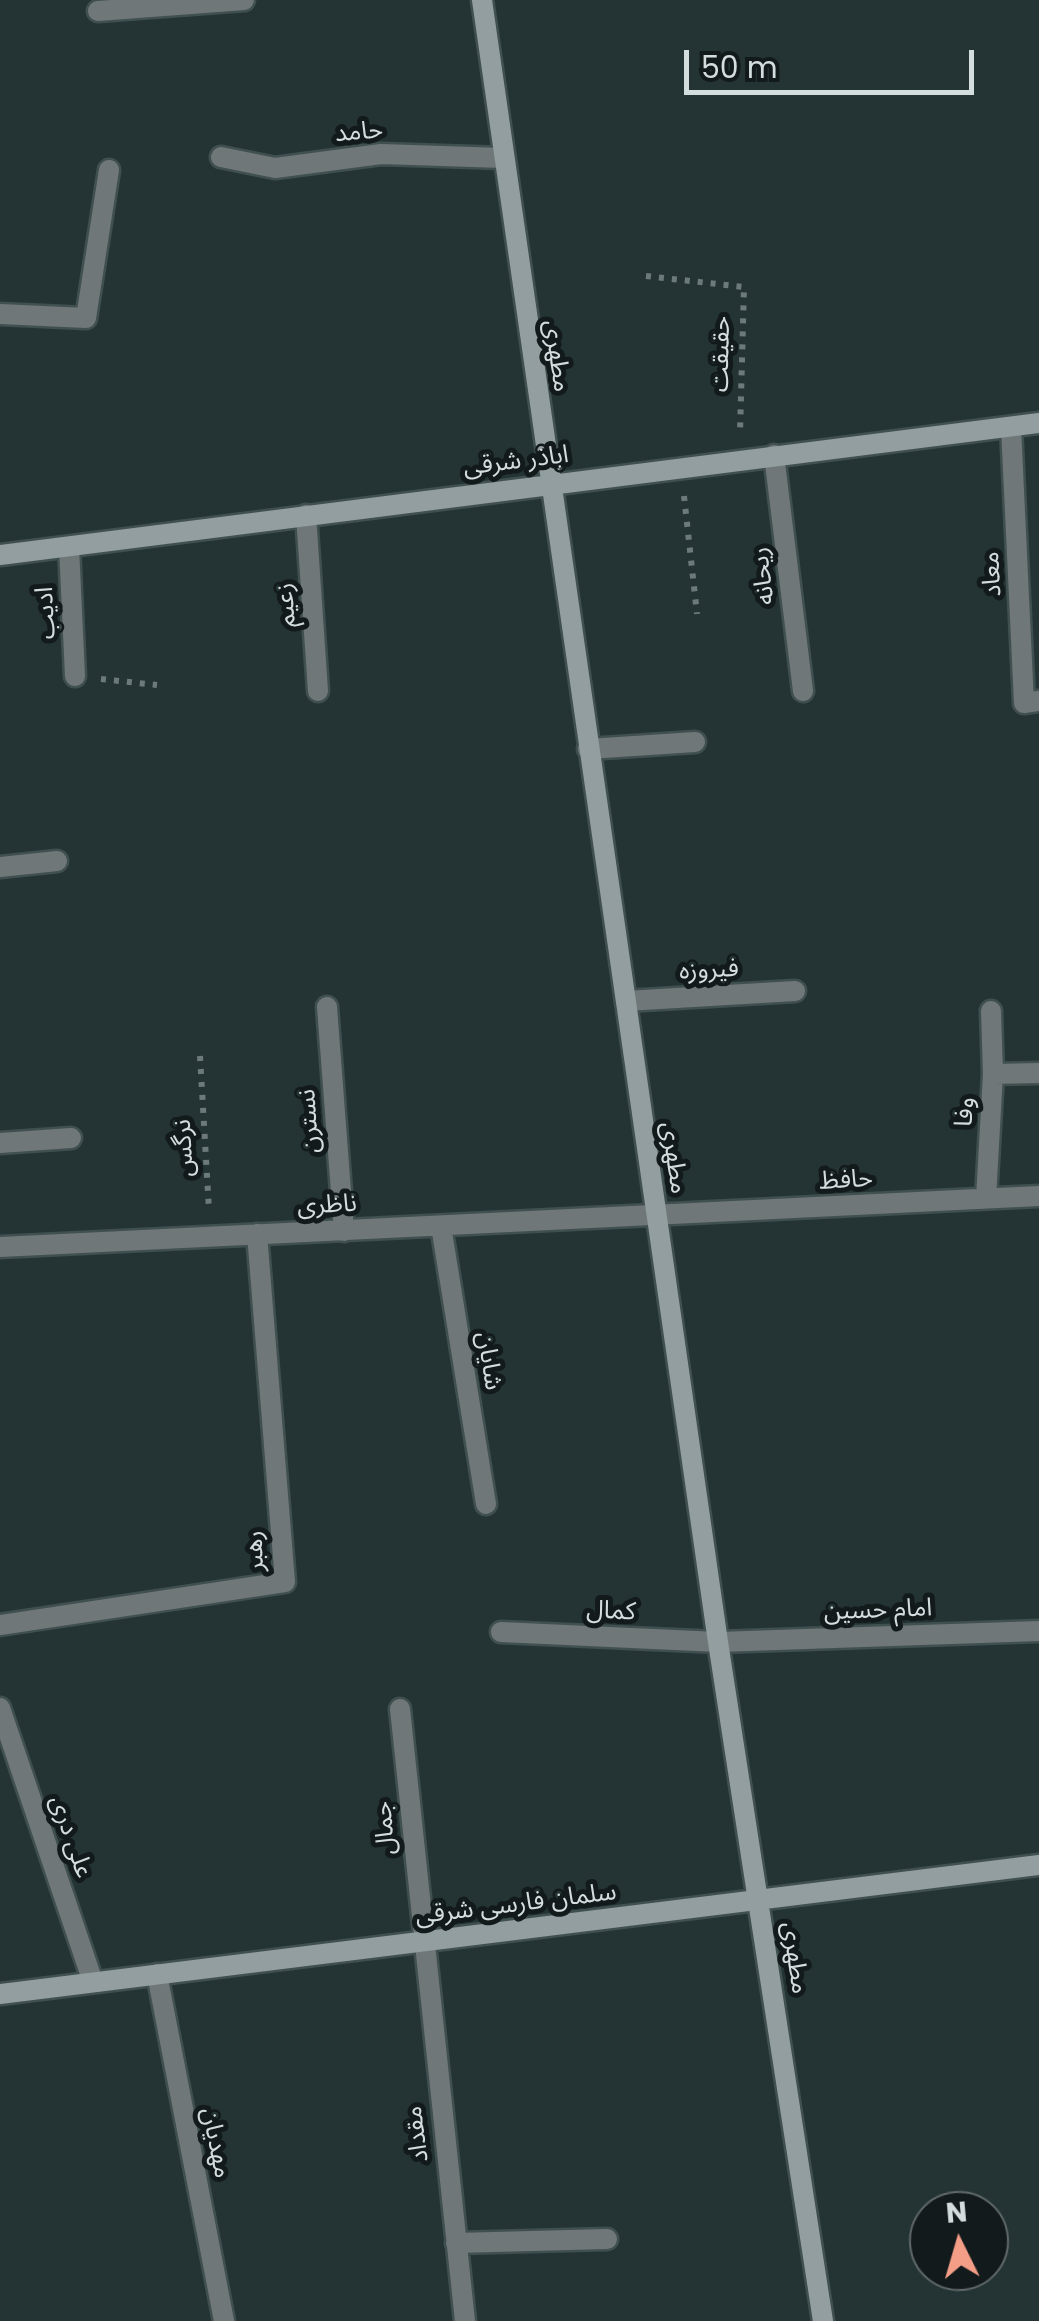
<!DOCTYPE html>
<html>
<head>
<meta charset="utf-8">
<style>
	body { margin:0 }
	#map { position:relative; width:1039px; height:2321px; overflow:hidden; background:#243435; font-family:Poppins,sans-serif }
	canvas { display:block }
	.north { position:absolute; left:909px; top:2191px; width:100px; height:100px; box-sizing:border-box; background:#131a1b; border:2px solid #606869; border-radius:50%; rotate:355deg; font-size:28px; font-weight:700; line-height:40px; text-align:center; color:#d3ddde }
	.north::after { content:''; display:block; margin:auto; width:35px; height:45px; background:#f49e88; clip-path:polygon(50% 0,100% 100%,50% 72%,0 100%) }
	.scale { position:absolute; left:684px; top:50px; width:290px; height:45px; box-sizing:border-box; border:5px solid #d3ddde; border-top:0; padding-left:12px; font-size:30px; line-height:35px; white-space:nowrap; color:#d3ddde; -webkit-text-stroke:8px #131a1b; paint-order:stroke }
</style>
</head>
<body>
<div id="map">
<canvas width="1039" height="2321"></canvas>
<div class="north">N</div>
<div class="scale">50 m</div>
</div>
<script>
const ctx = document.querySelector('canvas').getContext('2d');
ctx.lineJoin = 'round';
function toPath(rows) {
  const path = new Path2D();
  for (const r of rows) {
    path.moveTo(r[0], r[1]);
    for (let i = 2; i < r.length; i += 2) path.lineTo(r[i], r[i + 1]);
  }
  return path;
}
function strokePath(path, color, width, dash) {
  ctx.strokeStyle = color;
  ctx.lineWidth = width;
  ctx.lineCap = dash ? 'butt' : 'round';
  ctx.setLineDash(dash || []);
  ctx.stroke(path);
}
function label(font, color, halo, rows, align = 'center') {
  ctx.font = font + ' Poppins,"Noto Sans Arabic",sans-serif';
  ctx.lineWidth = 10;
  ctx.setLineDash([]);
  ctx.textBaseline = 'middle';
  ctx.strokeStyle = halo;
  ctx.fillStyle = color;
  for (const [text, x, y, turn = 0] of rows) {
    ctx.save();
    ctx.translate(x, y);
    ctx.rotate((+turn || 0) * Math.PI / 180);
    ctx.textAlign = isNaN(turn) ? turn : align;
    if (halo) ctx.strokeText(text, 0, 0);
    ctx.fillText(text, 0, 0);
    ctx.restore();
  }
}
const path = toPath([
	[646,276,744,287,740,433],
	[684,496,697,614],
	[101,679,157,685],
	[200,1056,209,1210]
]);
const street = toPath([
	[98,11,244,0],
	[221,157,275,168,381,154,503,158],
	[0,314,86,318,109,170],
	[1011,427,1024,703,1039,701],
	[774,455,803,691],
	[306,515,318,691],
	[69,547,75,676],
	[588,749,695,742],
	[0,867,57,861],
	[626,1001,795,991],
	[327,1007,344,1231],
	[991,1011,993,1074],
	[0,1143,71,1138],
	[986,1198,993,1074,1039,1073],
	[441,1226,486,1504],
	[0,1247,1039,1196],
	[0,1625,285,1582,257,1234],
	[501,1632,718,1642,1039,1631],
	[0,1708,93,1982],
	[400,1709,465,2321],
	[157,1974,224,2321],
	[456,2243,607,2239]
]);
const secondary = toPath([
	[482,0,718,1642,823,2321],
	[0,555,1039,423],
	[0,1994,1039,1865]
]);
const streetNames = [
	["حامد",359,133,-5],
	["حقیقت",722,354,-89],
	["مطهری",556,356,82],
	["اباذر شرقی",516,462,-7],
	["معاد",993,574,-93],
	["ریحانه",764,576,-97],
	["زعیم",287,605,-94],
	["ادیب",47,613,-93],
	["فیروزه",709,971,-3],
	["وفا",966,1112,-86],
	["نسترن",310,1121,-94],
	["نرگس",185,1148,-93],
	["مطهری",673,1158,82],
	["حافظ",846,1181,-3],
	["ناظری",327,1206,-3],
	["شایان",488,1361,81],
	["رهبر",256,1551,-92],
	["امام حسین",878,1611,-2],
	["کمال",611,1612,3],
	["جمال",386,1828,-95],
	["علی دری",70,1837,71],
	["سلمان فارسی شرقی",516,1905,-7],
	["مطهری",794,1958,82],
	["مقداد",418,2134,-97],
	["مهدیان",215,2143,79]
];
strokePath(street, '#404f50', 25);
strokePath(secondary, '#404f50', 25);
strokePath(path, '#6d7a7b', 6, [5, 8]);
strokePath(street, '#6f7778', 20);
strokePath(secondary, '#929ea0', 20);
label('25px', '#d3ddde', '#131a1b', streetNames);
</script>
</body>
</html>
